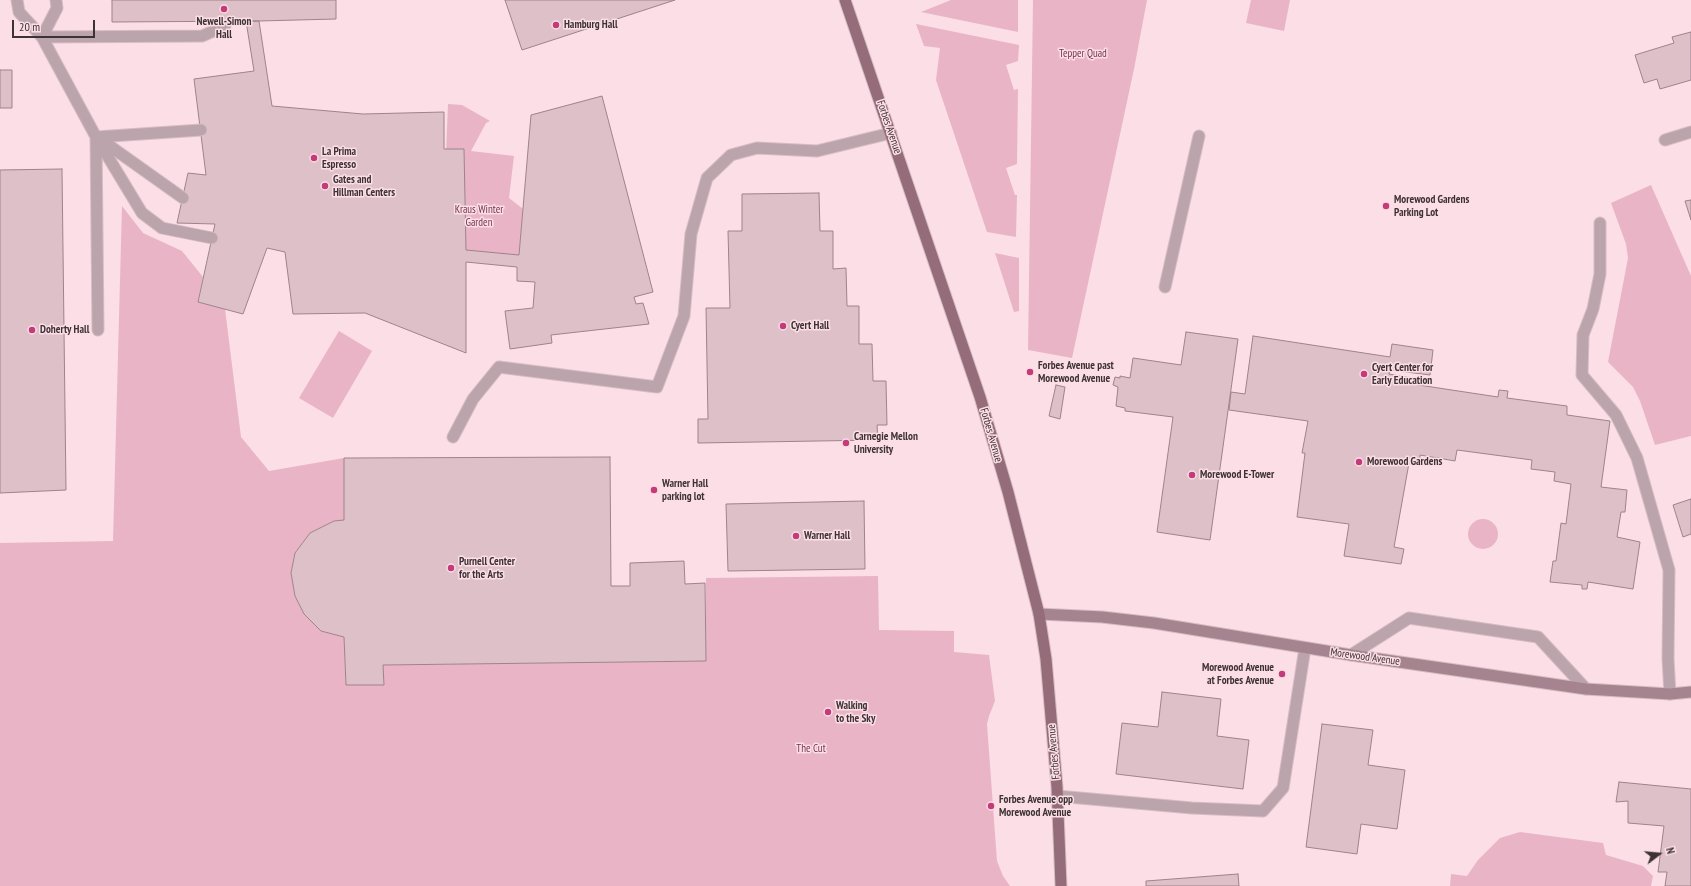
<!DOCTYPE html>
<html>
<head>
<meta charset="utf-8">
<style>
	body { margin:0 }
	#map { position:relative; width:1691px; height:886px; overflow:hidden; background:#fcdee7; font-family:"PT Sans Narrow",sans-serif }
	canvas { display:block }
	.north { position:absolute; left:1639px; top:834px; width:40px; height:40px; -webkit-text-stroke:3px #fcdee7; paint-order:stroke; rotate:74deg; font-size:11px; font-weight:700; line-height:16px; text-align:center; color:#3d3235 }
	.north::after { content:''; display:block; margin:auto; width:14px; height:18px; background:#3d3235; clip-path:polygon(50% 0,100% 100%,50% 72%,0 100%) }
	.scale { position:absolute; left:12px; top:20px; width:83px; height:18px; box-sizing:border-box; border:2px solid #3d3235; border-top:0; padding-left:5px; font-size:12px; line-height:14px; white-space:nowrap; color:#3d3235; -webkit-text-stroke:3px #fcdee7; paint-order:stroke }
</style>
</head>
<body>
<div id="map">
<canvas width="1691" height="886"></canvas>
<div class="north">N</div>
<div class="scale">20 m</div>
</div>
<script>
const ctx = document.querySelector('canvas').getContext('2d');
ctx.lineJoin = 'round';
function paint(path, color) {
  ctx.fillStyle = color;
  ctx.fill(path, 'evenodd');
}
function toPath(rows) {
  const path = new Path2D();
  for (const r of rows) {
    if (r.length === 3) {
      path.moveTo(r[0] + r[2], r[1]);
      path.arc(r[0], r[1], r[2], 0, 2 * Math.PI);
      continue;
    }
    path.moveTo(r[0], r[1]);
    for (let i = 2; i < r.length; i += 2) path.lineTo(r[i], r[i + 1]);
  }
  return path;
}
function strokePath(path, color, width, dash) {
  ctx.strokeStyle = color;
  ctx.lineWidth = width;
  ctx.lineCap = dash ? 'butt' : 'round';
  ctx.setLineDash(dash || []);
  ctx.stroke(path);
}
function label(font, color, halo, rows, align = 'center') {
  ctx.font = font + ' "PT Sans Narrow",sans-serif';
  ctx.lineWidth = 3;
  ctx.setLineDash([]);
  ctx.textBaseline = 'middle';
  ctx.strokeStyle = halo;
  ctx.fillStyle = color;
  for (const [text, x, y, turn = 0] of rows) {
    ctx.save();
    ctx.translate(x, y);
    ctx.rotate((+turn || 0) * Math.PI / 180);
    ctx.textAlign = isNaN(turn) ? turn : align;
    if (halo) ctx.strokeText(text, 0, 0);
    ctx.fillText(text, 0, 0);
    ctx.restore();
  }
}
const green = toPath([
	[951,0,1018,0,1018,32,921,12],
	[1033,0,1147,0,1134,69,1072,358,1028,350],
	[1251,0,1290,0,1284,31,1246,23],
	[916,24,1019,45,1018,61,1006,65,1014,90,1018,89,1017,164,1006,168,1015,195,1017,195,1016,237,987,232,936,80,940,48,924,46],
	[448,104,462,105,490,121,486,123,471,151,514,156,509,198,523,209,519,255,442,253],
	[1651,185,1691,276,1691,436,1655,445,1640,401,1633,387,1608,362,1628,258,1626,244,1611,203],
	[122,206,143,233,182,251,203,277,198,302,225,309,241,437,269,471,344,458,344,520,334,521,310,533,295,553,291,573,295,596,304,614,321,631,344,637,346,685,383,685,383,665,706,661,706,578,878,576,879,630,954,631,954,652,989,655,995,701,989,716,987,724,997,861,1003,876,1010,886,0,886,0,543,113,541],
	[995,253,1019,258,1019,311,1014,312],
	[339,331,372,351,333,418,299,398],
	[1483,534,15],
	[1520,832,1603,843,1606,855,1643,866,1653,876,1651,886,1450,886,1451,874,1467,876,1478,860,1500,838]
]);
const building = toPath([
	[112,0,336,0,336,19,259,21,112,22,112,0],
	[505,0,675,0,522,50,505,0],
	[246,21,259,21,272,106,363,114,444,112,444,149,464,149,466,250,519,255,531,115,602,96,653,292,634,297,636,304,643,303,649,324,551,335,552,343,510,349,505,311,533,308,535,282,517,281,517,267,466,262,466,353,365,313,293,314,285,252,267,248,243,314,198,302,215,224,177,223,188,173,206,175,194,79,254,71,246,21],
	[1691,32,1691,80,1660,89,1657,79,1644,83,1635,55,1674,43,1672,37,1691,32],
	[0,70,12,70,12,108,0,108,0,70],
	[62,169,66,490,0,493,0,170,62,169],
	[819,193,820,231,833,231,833,269,846,268,847,306,859,306,859,344,872,344,873,381,886,381,887,425,877,425,878,440,698,443,698,419,708,419,706,308,730,308,728,231,742,231,742,194,819,193],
	[1691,200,1691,220,1685,201,1691,200],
	[1186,332,1238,339,1210,540,1157,532,1173,417,1125,411,1125,408,1116,406,1118,387,1113,385,1115,377,1120,378,1120,376,1130,378,1133,358,1181,365,1186,332],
	[1253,336,1390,357,1392,344,1433,350,1430,375,1390,370,1389,374,1412,378,1412,384,1498,397,1499,390,1508,391,1507,398,1567,406,1567,415,1610,421,1601,487,1627,490,1625,512,1621,512,1617,537,1640,542,1633,589,1588,582,1587,589,1582,589,1582,585,1550,582,1553,561,1556,561,1561,523,1566,524,1571,484,1554,481,1555,472,1531,469,1532,460,1457,450,1455,461,1420,455,1420,458,1413,463,1409,463,1394,547,1404,549,1401,564,1344,556,1349,524,1297,517,1305,453,1302,453,1308,421,1229,410,1231,392,1245,394,1253,336],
	[1056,385,1065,387,1060,419,1049,416,1056,385],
	[610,457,611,586,630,586,630,563,684,561,685,584,705,583,706,661,383,665,384,685,346,685,344,637,321,631,304,614,295,596,291,573,295,553,310,533,334,521,344,520,344,458,610,457],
	[1691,499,1691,534,1683,537,1673,505,1691,499],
	[864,501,865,569,728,571,726,504,864,501],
	[1162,692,1221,699,1217,736,1249,740,1243,789,1116,774,1122,723,1158,727,1162,692],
	[1322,724,1373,730,1368,765,1405,770,1397,829,1361,824,1357,854,1306,847,1322,724],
	[1619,782,1691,789,1691,886,1665,886,1667,872,1658,872,1664,826,1628,823,1628,801,1616,802,1619,782],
	[1238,874,1239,886,1146,886,1146,881,1238,874]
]);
const service = toPath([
	[17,0,19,12,42,37,96,137,142,213,162,228,212,238],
	[42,37,202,36,225,26],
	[42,37,57,8,56,0],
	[96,137,98,330],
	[96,137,201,130],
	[100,139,183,198],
	[1600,223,1600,274,1593,309,1583,335,1582,375,1616,415,1637,458,1669,570,1668,659,1670,694],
	[1165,287,1199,136],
	[453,437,473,399,499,367,657,387,684,316,691,234,707,178,731,155,757,148,817,151,891,133],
	[1351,655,1409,618,1538,637,1586,689],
	[1057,796,1192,808,1263,811,1283,788,1305,648]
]);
const minor = toPath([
	[1665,140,1691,132]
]);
const secondary = toPath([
	[1039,614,1102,617,1154,623,1351,655,1586,689,1670,694,1691,692]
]);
const primary = toPath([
	[845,0,980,397,1008,492,1039,614,1046,659,1057,787,1061,886]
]);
const markers = [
	[224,9,4,"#c33b78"],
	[556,25,4,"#c33b78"],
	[314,158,4,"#c33b78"],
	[325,186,4,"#c33b78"],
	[1386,206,4,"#c33b78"],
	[783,326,4,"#c33b78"],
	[32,330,4,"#c33b78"],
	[1030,372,4,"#c33b78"],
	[1364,374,4,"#c33b78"],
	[846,443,4,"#c33b78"],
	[1359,462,4,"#c33b78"],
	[1192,475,4,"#c33b78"],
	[654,490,4,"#c33b78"],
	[796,536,4,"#c33b78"],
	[451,568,4,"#c33b78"],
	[1282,674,4,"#c33b78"],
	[828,712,4,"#c33b78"],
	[991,806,4,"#c33b78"]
];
const poiNames = [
	["Newell-Simon",224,22,"center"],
	["Hall",224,35,"center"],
	["Hamburg Hall",564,25],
	["La Prima",322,152],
	["Espresso",322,165],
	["Gates and",333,180],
	["Hillman Centers",333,193],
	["Morewood Gardens",1394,200],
	["Parking Lot",1394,213],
	["Cyert Hall",791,326],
	["Doherty Hall",40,330],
	["Forbes Avenue past",1038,366],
	["Morewood Avenue",1038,379],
	["Cyert Center for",1372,368],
	["Early Education",1372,381],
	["Carnegie Mellon",854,437],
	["University",854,450],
	["Morewood Gardens",1367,462],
	["Morewood E-Tower",1200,475],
	["Warner Hall",662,484],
	["parking lot",662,497],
	["Warner Hall",804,536],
	["Purnell Center",459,562],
	["for the Arts",459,575],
	["Morewood Avenue",1274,668,"right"],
	["at Forbes Avenue",1274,681,"right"],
	["Walking",836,706],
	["to the Sky",836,719],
	["Forbes Avenue opp",999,800],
	["Morewood Avenue",999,813]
];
const parkNames = [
	["Tepper Quad",1083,54],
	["Kraus Winter",479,210],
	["Garden",479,223],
	["The Cut",811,749]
];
const streetNames = [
	["Forbes Avenue",889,127,71],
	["Forbes Avenue",991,435,74],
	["Morewood Avenue",1365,657,8],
	["Forbes Avenue",1054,752,-95]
];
paint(green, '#e9b5c6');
paint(building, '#dec0c9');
strokePath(building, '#9e838b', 1);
strokePath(service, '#d6bcc3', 13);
strokePath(minor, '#d6bcc3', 13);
strokePath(secondary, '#d6bcc3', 13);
strokePath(primary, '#d6bcc3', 13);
strokePath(service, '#bba4ac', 11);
strokePath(minor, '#bba4ac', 11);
strokePath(secondary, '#a5848f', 11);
strokePath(primary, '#956c7a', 11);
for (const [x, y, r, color] of markers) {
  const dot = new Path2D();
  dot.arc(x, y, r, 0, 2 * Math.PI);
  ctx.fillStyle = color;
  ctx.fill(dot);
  strokePath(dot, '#fcdee7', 1.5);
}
label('bold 11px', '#3d3235', '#fcdee7', poiNames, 'left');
label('11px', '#74354e', '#fcdee7', parkNames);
label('11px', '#3d3235', '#fcdee7', streetNames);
</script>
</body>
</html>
